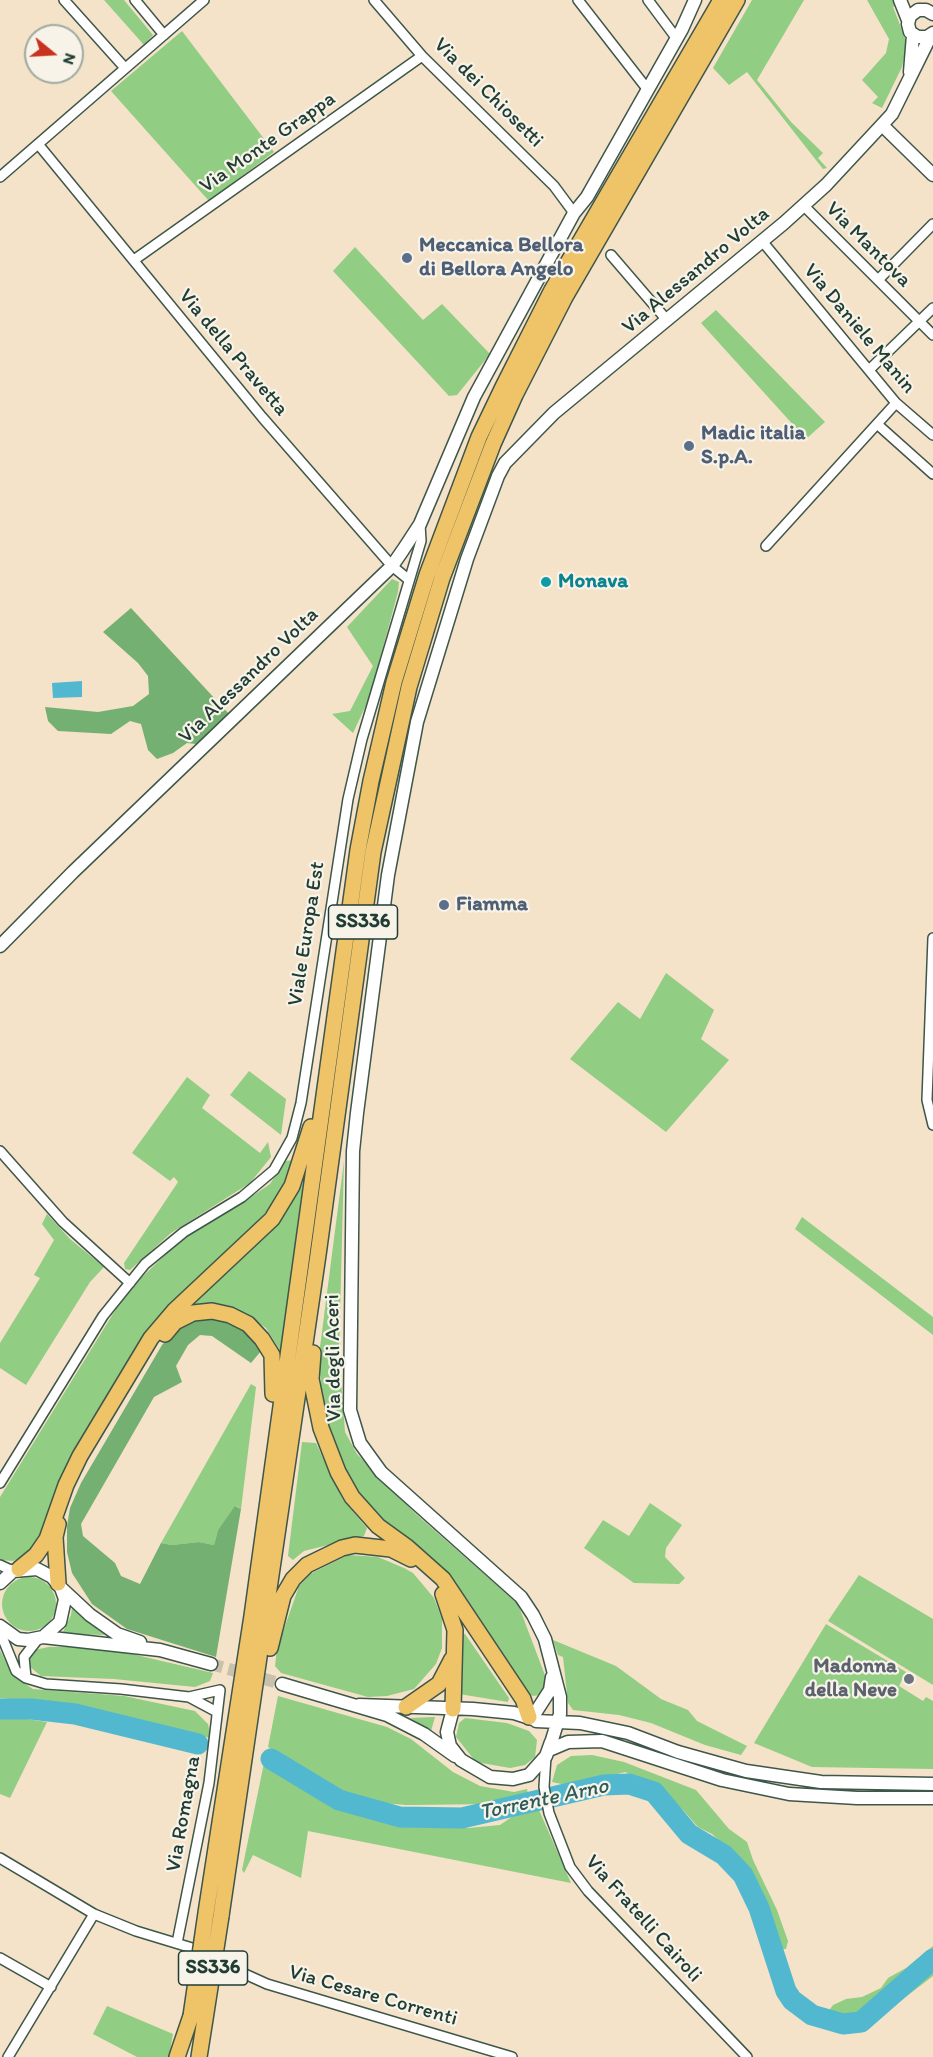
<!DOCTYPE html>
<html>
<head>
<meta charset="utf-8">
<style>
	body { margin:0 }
	#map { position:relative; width:933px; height:2057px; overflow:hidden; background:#f4e2c9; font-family:Itim,sans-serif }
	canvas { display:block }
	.north { position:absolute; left:24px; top:24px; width:60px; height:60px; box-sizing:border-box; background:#f7f3e8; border:2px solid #a1aaa0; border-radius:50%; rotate:108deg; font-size:16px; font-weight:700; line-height:24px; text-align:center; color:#1f3d34 }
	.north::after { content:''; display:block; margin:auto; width:21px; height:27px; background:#c8321e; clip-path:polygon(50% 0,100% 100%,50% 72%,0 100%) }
</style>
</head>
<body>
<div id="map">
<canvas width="933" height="2057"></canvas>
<div class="north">N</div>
</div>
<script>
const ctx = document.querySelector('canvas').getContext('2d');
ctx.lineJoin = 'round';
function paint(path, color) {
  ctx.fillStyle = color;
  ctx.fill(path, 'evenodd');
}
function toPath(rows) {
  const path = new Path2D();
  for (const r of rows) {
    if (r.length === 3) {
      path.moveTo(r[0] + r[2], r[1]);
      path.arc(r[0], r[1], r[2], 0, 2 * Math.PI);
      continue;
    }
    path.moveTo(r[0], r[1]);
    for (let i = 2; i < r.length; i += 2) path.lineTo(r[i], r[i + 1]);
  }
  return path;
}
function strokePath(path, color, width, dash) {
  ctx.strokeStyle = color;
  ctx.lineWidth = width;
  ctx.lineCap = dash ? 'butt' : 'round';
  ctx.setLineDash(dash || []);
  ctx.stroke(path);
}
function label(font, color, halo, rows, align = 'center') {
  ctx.font = font + ' Itim,sans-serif';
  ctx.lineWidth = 4.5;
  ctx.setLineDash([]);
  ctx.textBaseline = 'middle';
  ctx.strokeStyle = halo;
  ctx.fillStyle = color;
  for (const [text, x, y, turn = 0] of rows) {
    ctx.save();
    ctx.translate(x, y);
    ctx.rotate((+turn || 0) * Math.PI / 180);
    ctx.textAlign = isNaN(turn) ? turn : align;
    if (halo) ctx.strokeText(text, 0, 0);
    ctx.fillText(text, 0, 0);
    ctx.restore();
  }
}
const green = toPath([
	[104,0,124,0,153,35,144,45],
	[752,0,804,0,757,80,791,122,823,153,818,158,827,168,823,169,747,72,729,85,713,68],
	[867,0,894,0,897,5,893,7,907,43,902,67,882,108,872,103,878,97,862,80,886,53,889,39],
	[182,31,274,152,209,201,111,91],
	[355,247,423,320,442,304,490,354,457,395,449,396,333,271],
	[716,310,825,422,806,439,701,323],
	[392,579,399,582,398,592,369,699,353,733,332,714,350,711,373,666,347,627],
	[666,973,714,1010,701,1039,729,1060,666,1132,570,1059,618,1002,640,1019],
	[249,1071,286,1099,281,1135,230,1095],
	[187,1077,210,1095,202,1108,260,1153,268,1142,271,1157,250,1183,171,1233,130,1270,125,1269,124,1263,178,1182,174,1177,170,1181,132,1153],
	[295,1160,274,1203,242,1239,158,1322,39,1542,27,1555,13,1561,0,1560,0,1497,116,1309,142,1277,183,1238,251,1197,270,1184,285,1161],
	[344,1161,339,1354,345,1432,357,1454,416,1514,518,1604,546,1678,543,1691,539,1695,533,1696,525,1692,412,1546,377,1514,354,1487,339,1457,323,1415,319,1355],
	[303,1183,281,1352,266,1328,244,1313,217,1305,188,1306,211,1287,270,1230],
	[47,1214,70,1239,104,1267,90,1282,26,1385,0,1368,0,1343,40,1278,34,1275,54,1240,42,1224],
	[802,1217,933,1317,933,1335,795,1229],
	[251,1384,256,1387,241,1509,236,1506,218,1530,214,1545,199,1542,172,1545,161,1543],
	[302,1442,316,1443,343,1500,367,1528,364,1536,304,1551,293,1560,288,1556],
	[650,1503,682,1525,666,1548,665,1557,685,1578,679,1584,634,1583,584,1548,603,1520,629,1536],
	[348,1555,378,1557,404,1568,413,1573,434,1598,442,1619,442,1648,436,1664,414,1689,387,1696,368,1697,281,1673,275,1666,277,1649,299,1586,310,1574],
	[859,1575,933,1619,933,1685,828,1621],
	[29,1604,27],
	[73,1601,109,1633,108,1635,62,1634,71,1615],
	[826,1624,906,1672,899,1686,923,1701,926,1697,933,1701,933,1769,812,1767,754,1743],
	[460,1633,465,1634,509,1698,508,1702,459,1694],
	[553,1640,616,1666,661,1699,688,1710,697,1721,747,1746,741,1755,705,1745,651,1723,619,1715,573,1710,568,1703,563,1657,558,1655],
	[98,1646,213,1673,210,1681,195,1687,114,1679,41,1676,29,1666,30,1657,34,1650,49,1647],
	[0,1650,12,1675,33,1689,124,1696,195,1711,208,1724,211,1738,44,1702,0,1698],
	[278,1696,387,1727,411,1739,453,1772,480,1786,514,1792,527,1789,529,1799,497,1804,407,1805,368,1802,342,1795,268,1747],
	[0,1715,47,1722,10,1798,0,1794],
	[435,1717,431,1731,410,1718],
	[465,1718,507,1723,529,1731,537,1740,535,1757,525,1765,510,1768,476,1762,456,1737,459,1723],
	[592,1755,624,1762,696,1790,729,1829,747,1842,753,1860,777,1910,788,1941,786,1949,779,1949,773,1937,770,1914,739,1859,712,1834,698,1827,683,1810,653,1785,625,1772,572,1786,552,1782,557,1765,571,1756],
	[264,1763,331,1807,379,1821,433,1828,469,1828,500,1825,519,1812,539,1810,571,1883,308,1831,301,1878,253,1855,244,1873,242,1870],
	[933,1946,933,1976,877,2019,850,2034,830,2029,828,2012,833,2005,846,1999,862,1997,881,1988,888,1978,906,1968],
	[107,2006,173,2034,169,2057,137,2057,93,2034]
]);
const forest = toPath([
	[131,608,229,714,196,744,187,743,173,753,157,759,148,750,141,724,130,721,111,734,58,731,48,721,45,707,98,712,133,706,149,694,148,676,138,663,103,632],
	[213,1316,228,1320,242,1330,261,1351,251,1363,212,1336,200,1335,188,1345,176,1366,182,1382,154,1397,81,1524,83,1536,115,1563,121,1576,140,1584,161,1543,172,1545,199,1542,214,1545,218,1530,235,1506,241,1509,216,1657,127,1629,92,1604,72,1573,67,1552,67,1526,70,1508,81,1483,162,1345,176,1329,194,1318]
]);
const water = toPath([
	[82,681,82,697,53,698,52,683]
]);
const river = toPath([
	[0,1709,31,1709,75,1714,198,1744],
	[271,1759,339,1800,400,1817,462,1818,604,1785,629,1784,654,1792,689,1834,724,1855,743,1875,759,1908,786,1991,792,2000,812,2015,843,2024,861,2022,933,1959]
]);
const tertiaryTunnel = toPath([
	[211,1664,282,1684]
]);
const minor = toPath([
	[64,0,125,68],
	[135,0,164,35],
	[374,0,422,56,554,186,574,213],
	[578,0,648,90],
	[648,0,677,39],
	[38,144,262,417,392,566,408,579],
	[0,177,204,0],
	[803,205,933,335],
	[762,241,896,403,933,435],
	[611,255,666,319],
	[134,260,422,56],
	[878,280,933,224],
	[869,370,933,308],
	[877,424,933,474],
	[766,546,896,403],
	[933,938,927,1100,933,1125],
	[0,1151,63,1222,130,1283],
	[0,1483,103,1316,145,1264,184,1232,242,1197,274,1170,292,1138,301,1103,348,799,362,739,421,541,420,524],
	[0,1565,13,1571],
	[0,1632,16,1671,26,1678,46,1684,121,1689,189,1697,220,1690,209,1783,177,1943],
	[26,1678,24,1657,38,1639],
	[189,1697,217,1712],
	[546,1756,544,1787,549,1813,570,1867,588,1891,747,2057],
	[0,1858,94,1914,136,1931,192,1948],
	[0,1958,51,1987],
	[225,1965,267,1984,512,2057],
	[8,2057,94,1914]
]);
const tertiary = toPath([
	[900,0,908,20],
	[933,14,926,10,918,10,910,16,908,24,910,32,918,37,927,37,933,33],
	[910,72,913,35],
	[883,126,933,175],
	[0,946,73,872,392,566,403,550,420,524,474,397,574,213,587,197,682,29,695,0],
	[0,1583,13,1571,37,1569,52,1577,61,1588,65,1599,60,1622,43,1637,28,1640,18,1639,0,1626],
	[61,1588,90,1615,117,1634,140,1642],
	[43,1637,160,1650,211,1664],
	[282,1684,387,1715,424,1734,455,1756],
	[359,1705,473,1709,514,1713,533,1719],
	[453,1709,447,1732,450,1746,461,1760,490,1777,513,1779,529,1775,546,1756,551,1742],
	[532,1718,550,1690,552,1677],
	[536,1721,580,1723,628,1733,678,1752,746,1771,821,1782,933,1784],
	[551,1743,560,1714,560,1697,545,1639,533,1615,521,1597,381,1472,360,1443,350,1410,353,1151,357,1113,388,875,417,722,467,559,498,476,505,463,554,413,784,223,826,185,892,114,931,35],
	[549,1750,568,1742,602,1741,722,1780,789,1794,857,1798,933,1798]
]);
const trunk = toPath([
	[165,1334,175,1322,193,1313,212,1311,230,1315,248,1324,262,1339,272,1355,273,1394],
	[313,1353,311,1379,321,1428,338,1472,352,1497,378,1526,407,1547,443,1579,523,1699,529,1717],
	[58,1524,55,1537,58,1583],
	[19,1569,36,1555,47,1539,66,1485,80,1456,151,1338,174,1311,272,1219,292,1186,311,1127],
	[443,1594,455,1630,453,1709],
	[270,1648,283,1596,293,1579,307,1565,342,1548,355,1545,391,1549,411,1559],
	[406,1707,439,1684,452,1659],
	[206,1913,252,1616,358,850,371,781,394,682,427,575,479,437,503,387,552,290,721,0],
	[221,1916,318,1255,373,852,409,687,442,578,493,444,515,395,565,297,737,0],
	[177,2057,191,2016],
	[199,2057,205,2019]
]);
const trunkBridge = toPath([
	[191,2016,206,1913],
	[205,2019,221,1916]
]);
const markers = [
	[407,258,6,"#5c6f8a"],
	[689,446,6,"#5c6f8a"],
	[546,582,6,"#0f9aa8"],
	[444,905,6,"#5c6f8a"],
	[909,1679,6,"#6b7280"]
];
const shields = [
	[363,922,69],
	[213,1968,69]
];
const shieldNames = [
	["SS336",363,922],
	["SS336",213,1968]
];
const streetNames = [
	["Via dei Chiosetti",488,93,45],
	["Via Monte Grappa",268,143,-35],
	["Via Mantova",868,245,45],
	["Via Alessandro Volta",696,271,-40],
	["Via Daniele Manin",859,329,50],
	["Via della Pravetta",233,353,50],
	["Via Alessandro Volta",249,676,-44],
	["Viale Europa Est",307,934,-81],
	["Via degli Aceri",334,1358,-91],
	["Via Romagna",184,1814,-80],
	["Via Fratelli Cairoli",643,1919,48],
	["Via Cesare Correnti",373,1996,16]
];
const serviceNames = [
	["Meccanica Bellora",419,246],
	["di Bellora Angelo",419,270],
	["Madic italia",701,434],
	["S.p.A.",701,458],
	["Fiamma",456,905]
];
const cultureNames = [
	["Monava",558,582]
];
const worshipNames = [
	["Madonna",897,1667],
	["della Neve",897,1691]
];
const waterNames = [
	["Torrente Arno",544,1800,-12]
];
paint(green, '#91cd83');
paint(forest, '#74b071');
paint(water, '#51b8d0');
strokePath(river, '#51b8d0', 21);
strokePath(tertiaryTunnel, '#c9c1ab', 12, [12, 6]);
strokePath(minor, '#3f564a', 12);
strokePath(tertiary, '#3f564a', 15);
strokePath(trunk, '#3f564a', 18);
strokePath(minor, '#fff', 9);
strokePath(tertiary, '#fff', 12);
strokePath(trunk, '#efc469', 15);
strokePath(trunkBridge, '#3f564a', 18, []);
strokePath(trunkBridge, '#efc469', 15);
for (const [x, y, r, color] of markers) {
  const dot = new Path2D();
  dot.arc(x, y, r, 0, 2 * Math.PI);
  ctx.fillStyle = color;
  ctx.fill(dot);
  strokePath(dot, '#f7f3e8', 2);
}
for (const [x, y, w] of shields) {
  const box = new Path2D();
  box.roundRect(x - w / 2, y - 17, w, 34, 4.5);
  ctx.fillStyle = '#f7f3e8';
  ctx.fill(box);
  strokePath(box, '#1f3d34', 1.5);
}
label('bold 20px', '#1f3d34', null, shieldNames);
label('21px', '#1f3d34', '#f7f3e8', streetNames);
label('bold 21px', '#4e5e75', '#f7f3e8', serviceNames, 'left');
label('bold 21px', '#0d838f', '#f7f3e8', cultureNames, 'left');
label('bold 21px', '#5b616d', '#f7f3e8', worshipNames, 'right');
label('italic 22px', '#2c5c5b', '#f7f3e8', waterNames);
</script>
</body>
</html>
